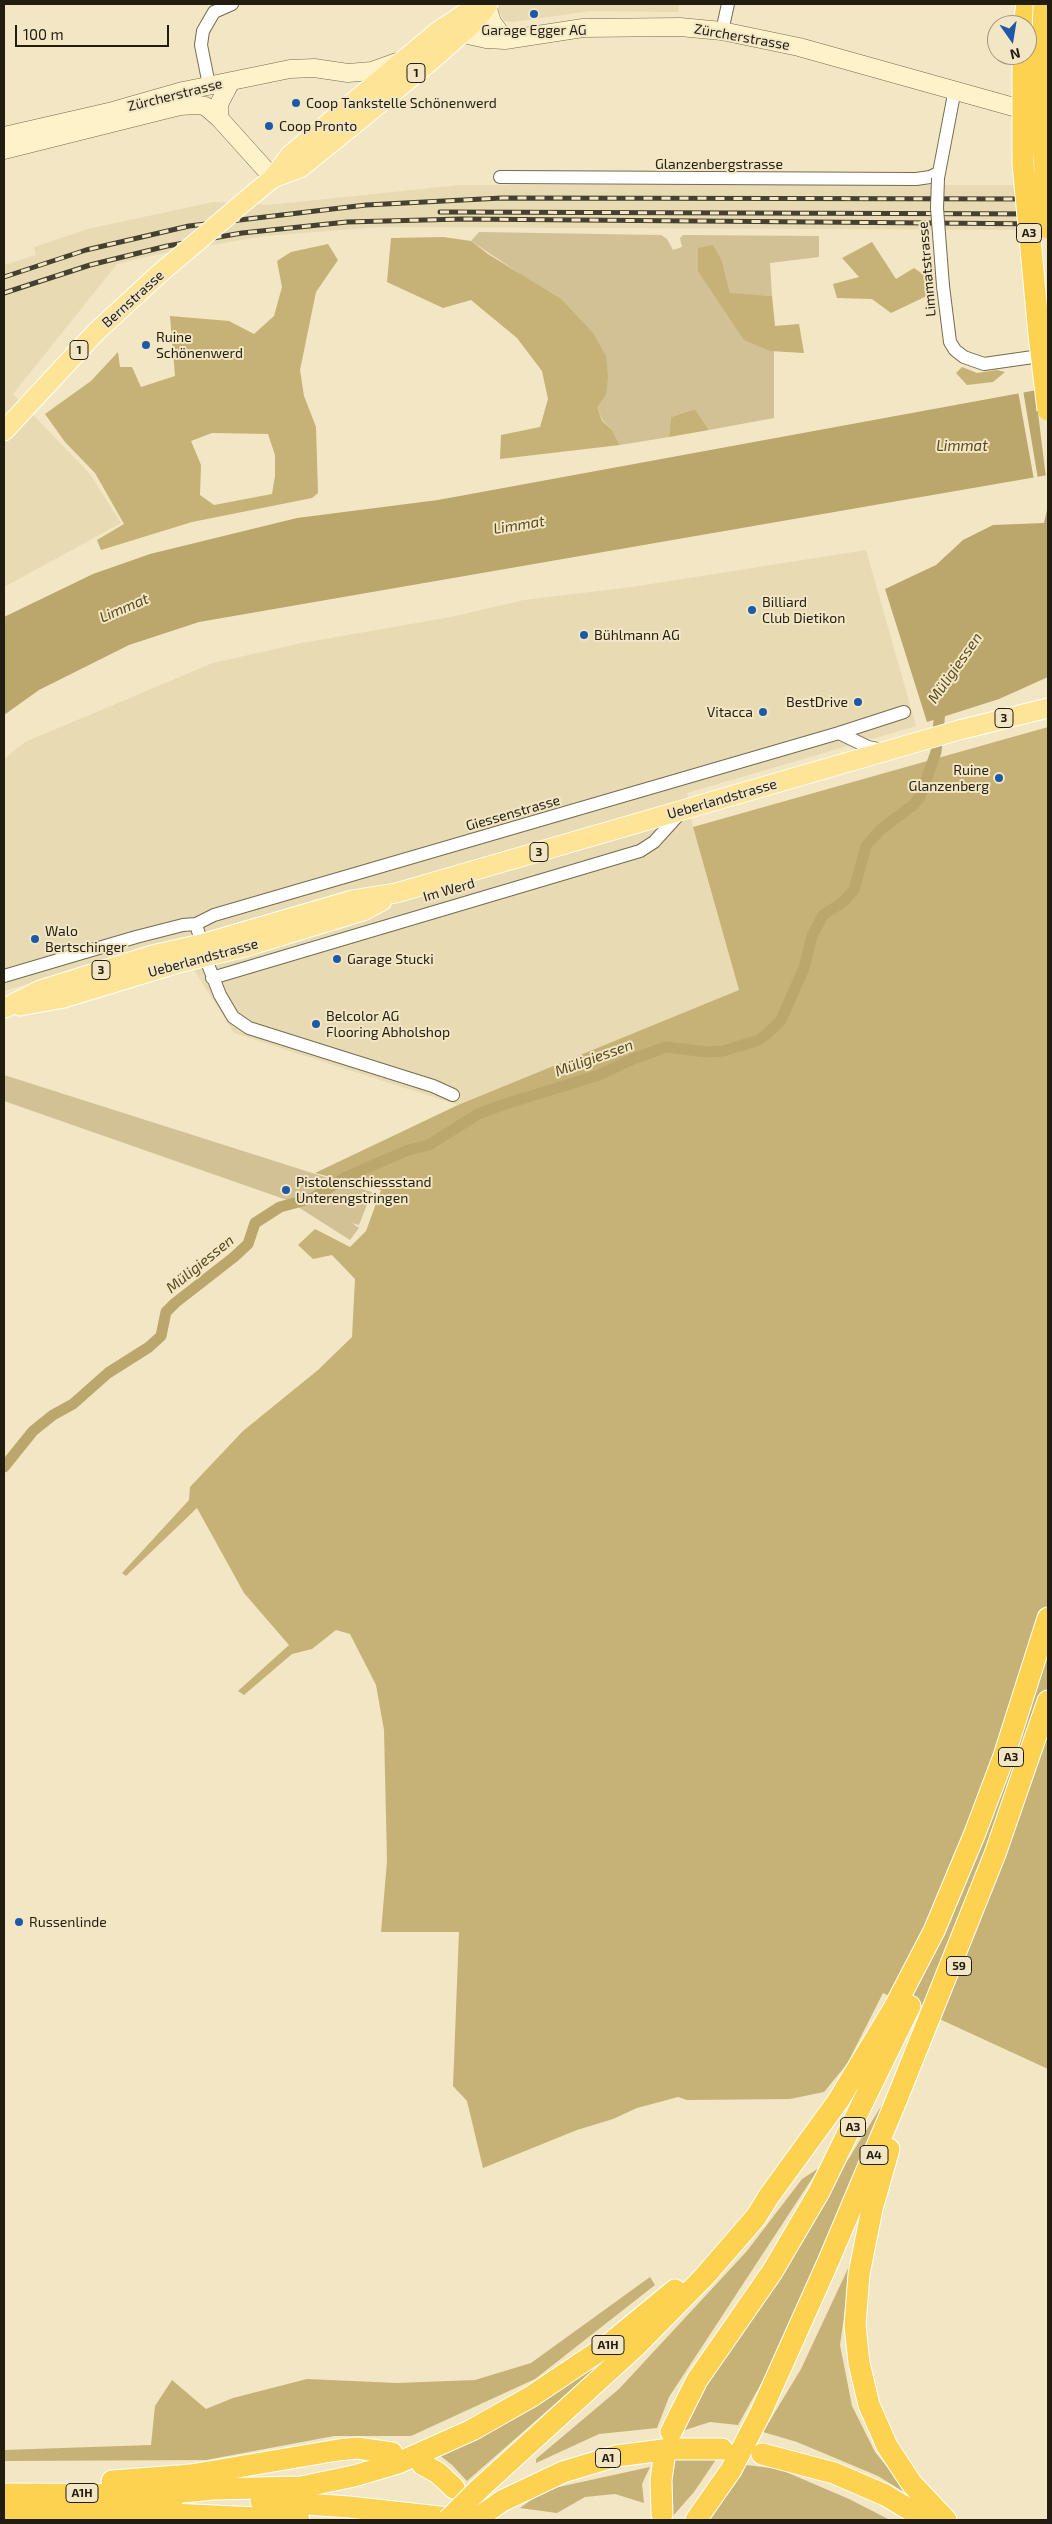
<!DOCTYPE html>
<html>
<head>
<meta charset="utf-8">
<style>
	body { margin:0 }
	#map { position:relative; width:1052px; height:2524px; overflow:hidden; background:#f2e6c5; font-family:"Exo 2",sans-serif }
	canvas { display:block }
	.frame { position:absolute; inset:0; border:5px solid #211d11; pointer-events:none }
	.north { position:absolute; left:987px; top:15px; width:50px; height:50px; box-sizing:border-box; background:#f2e6c5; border:1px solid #9e967d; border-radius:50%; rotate:167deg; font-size:14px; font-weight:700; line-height:20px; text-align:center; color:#211d11 }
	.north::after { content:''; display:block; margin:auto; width:18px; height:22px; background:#1d58a9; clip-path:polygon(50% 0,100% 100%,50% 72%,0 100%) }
	.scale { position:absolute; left:15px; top:25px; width:154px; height:22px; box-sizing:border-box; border:2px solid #211d11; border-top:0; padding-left:6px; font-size:15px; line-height:18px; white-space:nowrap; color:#211d11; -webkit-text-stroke:4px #f2e6c5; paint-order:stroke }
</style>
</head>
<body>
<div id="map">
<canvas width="1052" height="2524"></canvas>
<div class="frame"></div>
<div class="north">N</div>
<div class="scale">100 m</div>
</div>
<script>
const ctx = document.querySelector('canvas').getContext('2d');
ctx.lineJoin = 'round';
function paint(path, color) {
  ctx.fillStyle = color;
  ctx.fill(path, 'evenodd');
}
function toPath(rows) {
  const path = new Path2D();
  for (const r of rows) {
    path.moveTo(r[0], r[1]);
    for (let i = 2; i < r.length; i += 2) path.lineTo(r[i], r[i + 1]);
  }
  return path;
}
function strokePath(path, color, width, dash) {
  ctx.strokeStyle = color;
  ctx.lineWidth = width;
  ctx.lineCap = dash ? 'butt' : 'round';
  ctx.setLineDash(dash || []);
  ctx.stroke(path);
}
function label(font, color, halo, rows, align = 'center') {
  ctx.font = font + ' "Exo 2",sans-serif';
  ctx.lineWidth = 4;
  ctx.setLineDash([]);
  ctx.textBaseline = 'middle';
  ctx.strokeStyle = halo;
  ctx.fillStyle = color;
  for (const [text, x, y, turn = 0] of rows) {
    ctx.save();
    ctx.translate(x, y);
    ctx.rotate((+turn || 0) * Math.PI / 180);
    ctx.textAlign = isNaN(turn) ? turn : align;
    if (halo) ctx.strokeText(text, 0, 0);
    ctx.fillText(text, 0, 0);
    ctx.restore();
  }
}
const built = toPath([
	[498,4,679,4,678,12,590,11,513,22,504,21,496,5],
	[460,185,1048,185,1048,230,380,227,264,236,155,255,117,264,13,394,90,474,121,523,4,587,4,265,36,255,34,247,88,229,213,202,268,205],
	[866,550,916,726,687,793,693,827,739,990,458,1105,234,1033,175,940,4,991,4,759,25,742,213,663,302,643,451,617,524,600,632,587]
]);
const green = toPath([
	[479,232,661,235,667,239,673,250,682,247,680,238,683,235,819,236,819,257,770,263,772,296,730,294,722,261,698,248,770,351,774,351,774,418,709,430,695,409,671,417,669,437,620,445,612,430,603,421,596,406,606,395,519,273,471,241],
	[4,1075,372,1192,359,1225,352,1223,359,1228,350,1240,287,1200,4,1101]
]);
const forest = toPath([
	[443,237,471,241,488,254,561,299,593,333,606,356,608,377,606,395,597,407,602,421,612,430,620,445,500,459,501,435,540,427,548,399,542,371,517,338,471,300,443,308,387,282,391,238],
	[872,242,896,279,914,268,930,279,931,294,891,313,872,299,837,298,833,284,859,277,842,258],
	[328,244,338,260,316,292,300,370,304,396,316,427,318,493,312,498,192,522,101,550,97,540,124,524,95,473,65,442,45,414,91,381,118,352,120,367,132,367,141,387,175,376,170,316,229,321,254,334,274,316,282,287,277,261,291,252],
	[212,433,268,434,275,455,275,476,272,494,214,505,200,495,201,465,191,441],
	[713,245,722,261,730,293,772,296,775,326,799,324,804,353,770,351,744,340,698,271,698,248],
	[962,367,977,373,997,370,1005,372,993,382,967,385,956,373],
	[695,409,709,430,669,437,671,417],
	[1048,727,1048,2069,883,1993,847,2064,824,2092,790,2099,687,2100,678,2097,637,2108,613,2119,577,2130,483,2168,467,2101,453,2086,459,1932,381,1932,387,1861,384,1730,376,1685,350,1634,336,1630,312,1649,292,1654,244,1695,238,1691,289,1645,244,1593,197,1508,126,1576,122,1573,189,1500,190,1487,243,1431,318,1370,352,1337,355,1279,332,1255,313,1259,298,1245,315,1229,350,1247,366,1231,381,1190,315,1173,458,1105,739,990,693,827],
	[890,2092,777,2355,738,2425,710,2422,682,2431,697,2391,823,2200],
	[819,2168,669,2397,657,2428,599,2434,536,2463,536,2459,619,2389,747,2251,802,2179],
	[852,2260,840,2345,852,2406,875,2452,906,2490,904,2492,878,2476,797,2442,763,2432,801,2369],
	[650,2277,655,2285,535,2379,411,2436,334,2436,206,2460,4,2461,4,2450,151,2445,155,2406,172,2380,206,2409,233,2398,307,2379,397,2383,475,2380,531,2363],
	[645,2325,467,2481,452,2465,437,2453],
	[674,2457,717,2458,694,2492,672,2517,669,2481],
	[746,2465,779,2469,849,2499,890,2520,708,2520],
	[650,2467,642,2484,644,2503,615,2494,585,2497,557,2513,520,2508,545,2490]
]);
const water = toPath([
	[1048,388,1048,475,199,622,129,645,39,690,4,715,4,617,93,574,150,554,297,518,438,500],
	[1048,506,1048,677,999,699,927,722,885,589,936,565,963,540,993,525,1044,523]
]);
const pier = toPath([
	[1048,386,1048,477,1046,478,1035,388],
	[1023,390,1038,479,1034,480,1018,391]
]);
const canal = toPath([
	[4,1467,33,1431,53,1415,73,1404,108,1373,149,1347,161,1336,166,1312,175,1303,234,1257,248,1244,255,1223,280,1207,313,1198,346,1177,408,1150,429,1145,478,1114,502,1105,599,1075,633,1059,666,1047,707,1052,723,1051,759,1040,768,1033,781,1020,804,968,812,936,823,915,843,902,854,890,866,846,880,830,912,806,920,797,936,752,940,711,945,705]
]);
const street = toPath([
	[722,31,728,4],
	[209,85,201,45,203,31,214,12,232,4],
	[500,177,916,179,930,177,938,173],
	[938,178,955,89],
	[943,286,950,342,955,350,964,357,984,364,1047,355],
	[839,733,868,747,883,750],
	[4,976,136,937,183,925,196,924],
	[212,978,640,851,654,842,682,811],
	[453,1095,433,1086,249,1028,233,1017,220,995,207,962,196,924,214,915,839,733,904,712]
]);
const secondary = toPath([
	[487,6,492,22,505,40],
	[450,31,486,39,505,40,583,28,680,27,722,31,799,47,1035,113],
	[219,118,219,104,231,81],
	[4,136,113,111,183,91,290,69,314,68,348,73,372,71,397,62],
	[4,150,180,106,197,105,205,106,219,118,273,178]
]);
const primary = toPath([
	[273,178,300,168,368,113,439,54,477,20,488,4],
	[257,191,273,178,290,155,437,32,479,4],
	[4,431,96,332,159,274],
	[20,1006,64,998,179,963,245,947,363,911,382,901],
	[5,1008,40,990,152,955,201,944,352,900,396,893,959,730,1048,708]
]);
const highway = toPath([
	[1024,25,1027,4],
	[889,2149,872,2209,859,2274,855,2325,859,2363,869,2405,887,2446,912,2484,946,2520],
	[671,2432,697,2380,772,2272,819,2192,910,2006],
	[762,2454,834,2473,885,2495,927,2520],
	[422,2464,438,2473,454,2488],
	[112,2481,191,2475,338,2450,357,2448,392,2453],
	[478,2490,637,2345,704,2277,756,2217,769,2196,838,2101,894,2008,934,1931,975,1833,1004,1756,1048,1618],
	[4,2494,176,2495],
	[161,2494,214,2489,301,2487,354,2476,398,2463,472,2430,532,2396,608,2345,675,2290],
	[261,2501,349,2507,467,2520],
	[502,2501,563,2472,616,2456,671,2449,722,2449],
	[4,2514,151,2513,299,2520],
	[662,2514,661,2480,664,2459],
	[696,2520,731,2470,761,2412,829,2260,894,2106,995,1854,1048,1701]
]);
const rail = toPath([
	[440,212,1048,214],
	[4,277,86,250,189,226,366,205,502,198,1048,199],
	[4,293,90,265,167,246,242,233,347,222,462,219,1048,224]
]);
const streetBridge = toPath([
	[938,178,937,208,943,286]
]);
const primaryBridge = toPath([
	[159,274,257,191]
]);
const highwayBridge = toPath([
	[1044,4,1041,96,1048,228],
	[1023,55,1023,163,1039,335,1048,410],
	[448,2520,478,2490],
	[475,2520,502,2501]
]);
const markers = [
	[534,14,5,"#1d58a9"],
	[296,103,5,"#1d58a9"],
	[269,126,5,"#1d58a9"],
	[146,345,5,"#1d58a9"],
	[752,610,5,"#1d58a9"],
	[584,635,5,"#1d58a9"],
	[858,702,5,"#1d58a9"],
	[763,712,5,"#1d58a9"],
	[999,778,5,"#1d58a9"],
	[35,939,5,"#1d58a9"],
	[337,959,5,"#1d58a9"],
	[316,1024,5,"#1d58a9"],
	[286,1190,5,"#1d58a9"],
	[19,1922,5,"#1d58a9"]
];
const shields = [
	[416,73,18],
	[1029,233,25],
	[79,350,18],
	[1004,718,18],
	[539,852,18],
	[101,970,18],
	[1011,1757,25],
	[959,1966,25],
	[853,2127,25],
	[874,2155,28],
	[608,2345,32],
	[608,2458,25],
	[82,2493,32]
];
const shieldNames = [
	["1",416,73],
	["A3",1029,233],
	["1",79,350],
	["3",1004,718],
	["3",539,852],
	["3",101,970],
	["A3",1011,1757],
	["59",959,1966],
	["A3",853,2127],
	["A4",874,2155],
	["A1H",608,2345],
	["A1",608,2458],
	["A1H",82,2493]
];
const poiNames = [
	["Garage Egger AG",534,30,"center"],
	["Coop Tankstelle Schönenwerd",306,103],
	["Coop Pronto",279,126],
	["Ruine",156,337],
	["Schönenwerd",156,353],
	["Billiard",762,602],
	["Club Dietikon",762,618],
	["Bühlmann AG",594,635],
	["BestDrive",848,702,"right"],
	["Vitacca",753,712,"right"],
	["Ruine",989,770,"right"],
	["Glanzenberg",989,786,"right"],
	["Walo",45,931],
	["Bertschinger",45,947],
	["Garage Stucki",347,959],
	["Belcolor AG",326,1016],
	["Flooring Abholshop",326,1032],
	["Pistolenschiessstand",296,1182],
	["Unterengstringen",296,1198],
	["Russenlinde",29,1922]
];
const streetNames = [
	["Zürcherstrasse",742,37,10],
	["Zürcherstrasse",175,95,-14],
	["Glanzenbergstrasse",719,164],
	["Limmatstrasse",927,269,-95],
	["Bernstrasse",133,299,-42],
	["Ueberlandstrasse",722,799,-16],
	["Giessenstrasse",513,813,-16],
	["Im Werd",449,890,-16],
	["Ueberlandstrasse",203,958,-15]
];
const waterNames = [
	["Limmat",962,446],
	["Limmat",519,525,-9],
	["Limmat",124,608,-23],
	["Müligiessen",955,668,-55],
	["Müligiessen",594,1058,-20],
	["Müligiessen",200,1264,-39]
];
paint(built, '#e8dab2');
paint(green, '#d1c195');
paint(forest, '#c6b176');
paint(water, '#bba66c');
paint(pier, '#f2e6c5');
strokePath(canal, '#bba66c', 11);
strokePath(street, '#746a4d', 14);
strokePath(secondary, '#746a4d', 19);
strokePath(primary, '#fff', 21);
strokePath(highway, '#fff', 23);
strokePath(street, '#fff', 12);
strokePath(secondary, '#fef2ca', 18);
strokePath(primary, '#fde496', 19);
strokePath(highway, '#fcd250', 21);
strokePath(rail, '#464031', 5);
strokePath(rail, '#f2e6c5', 3, [9]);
strokePath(streetBridge, '#746a4d', 14, []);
strokePath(primaryBridge, '#fff', 21, []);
strokePath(highwayBridge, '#fff', 23, []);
strokePath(streetBridge, '#fff', 12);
strokePath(primaryBridge, '#fde496', 19);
strokePath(highwayBridge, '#fcd250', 21);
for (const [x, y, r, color] of markers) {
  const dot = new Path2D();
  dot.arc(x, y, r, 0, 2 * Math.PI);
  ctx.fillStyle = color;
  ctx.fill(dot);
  strokePath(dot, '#f2e6c5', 2);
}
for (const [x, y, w] of shields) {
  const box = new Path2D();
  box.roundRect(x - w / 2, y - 9.5, w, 19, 4);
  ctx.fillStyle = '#f2e6c5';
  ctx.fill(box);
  strokePath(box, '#211d11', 1);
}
label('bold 12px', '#211d11', null, shieldNames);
label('14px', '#211d11', '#f2e6c5', poiNames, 'left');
label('14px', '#211d11', '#f2e6c5', streetNames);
label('italic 15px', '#58491b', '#f2e6c5', waterNames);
</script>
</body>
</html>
